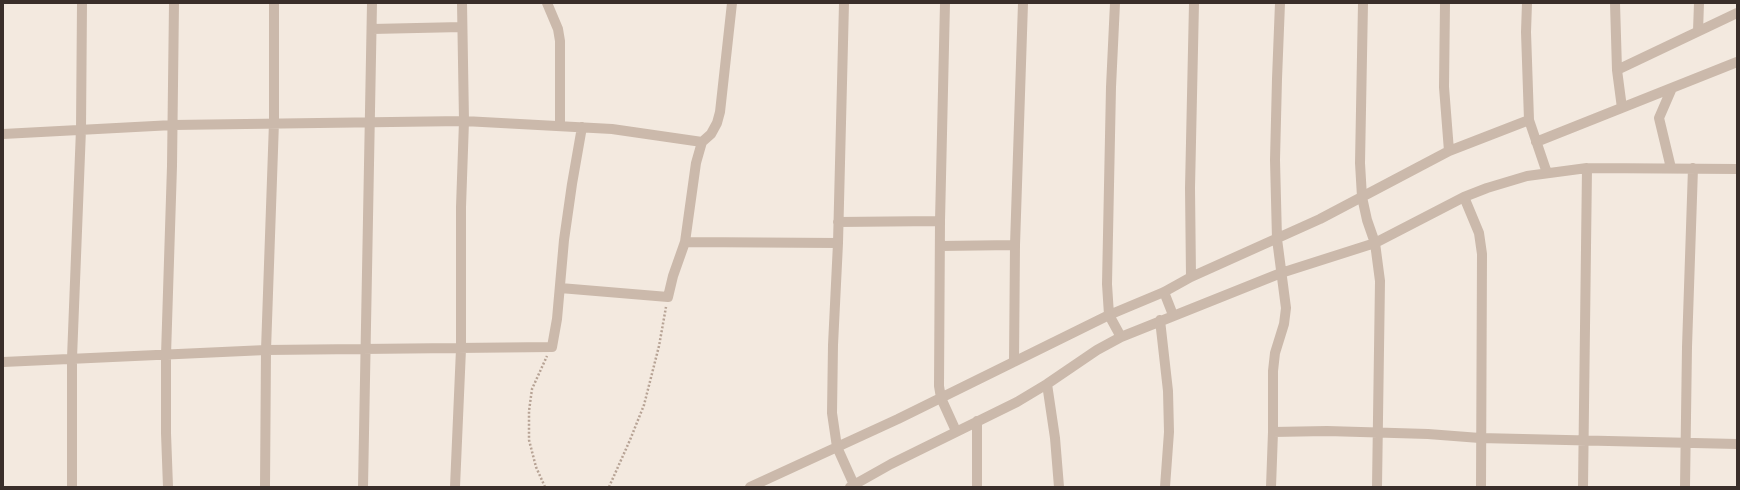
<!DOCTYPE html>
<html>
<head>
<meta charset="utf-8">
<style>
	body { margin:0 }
	#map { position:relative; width:1740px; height:490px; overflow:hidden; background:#f3e9df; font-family:"Work Sans",sans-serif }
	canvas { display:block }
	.frame { position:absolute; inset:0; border:4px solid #392e2a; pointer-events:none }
</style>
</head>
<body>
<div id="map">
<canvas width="1740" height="490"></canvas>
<div class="frame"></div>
</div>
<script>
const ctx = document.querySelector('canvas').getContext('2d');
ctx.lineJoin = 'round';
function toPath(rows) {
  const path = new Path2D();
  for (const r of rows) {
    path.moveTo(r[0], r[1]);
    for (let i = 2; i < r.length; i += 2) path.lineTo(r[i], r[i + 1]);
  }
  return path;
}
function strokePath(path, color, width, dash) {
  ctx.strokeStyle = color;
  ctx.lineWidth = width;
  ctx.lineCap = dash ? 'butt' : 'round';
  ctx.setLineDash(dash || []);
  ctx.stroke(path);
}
const path = toPath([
	[545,487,536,467,529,440,529,411,532,389,547,356],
	[609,487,630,440,644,405,659,346,666,307]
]);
const minor = toPath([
	[547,3,558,29,560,41,560,125],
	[844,3,838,243,833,345,832,413,837,447,855,487],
	[945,3,940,221,939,386,941,398,956,431],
	[1115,3,1111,87,1107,284,1109,315,1121,337],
	[1363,3,1360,163,1362,197,1367,220,1375,243,1380,281,1377,487],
	[1445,3,1444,87,1449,151],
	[1527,3,1526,32,1529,120,1547,173],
	[1615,3,1617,70,1622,108],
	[372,29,462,27],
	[1698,31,1699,3],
	[1617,70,1737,13],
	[3,134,173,125,464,121,612,129,702,142],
	[1536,142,1737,62],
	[1671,168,1659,118,1672,88],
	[1464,197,1479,233,1482,254,1481,487],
	[838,222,940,221],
	[685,242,838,243],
	[940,246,1015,245],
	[1191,277,1190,188,1194,3],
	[560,288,668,297,673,276,685,242,696,163,702,142,711,134,717,123,720,112,732,3],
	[1164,292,1173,315],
	[1160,320,1168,391,1169,432,1165,487],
	[3,362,266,350,552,347,557,319,564,240,572,184,582,127],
	[1014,362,1015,245,1023,3],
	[1047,384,1055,438,1059,487],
	[977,421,977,487],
	[1273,432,1327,431,1428,434,1480,438,1737,444],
	[72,487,72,358,81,129,82,3],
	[168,487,166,433,166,355,172,166,174,3],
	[265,487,266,350,274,122,274,3],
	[363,487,372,3],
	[455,487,461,349,461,207,464,121,462,3],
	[750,487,898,419,1109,315,1164,292,1191,277,1320,219,1449,151,1529,120],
	[850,487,891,464,1017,402,1047,384,1097,350,1121,337,1281,273,1375,243,1464,197,1487,188,1527,176,1587,168,1737,169],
	[1271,487,1273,432,1273,371,1275,353,1284,324,1286,308,1277,239,1275,160,1277,79,1280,3],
	[1583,487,1587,168],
	[1685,487,1687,347,1693,168]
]);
strokePath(path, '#b7a395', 2.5, [2, 2]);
strokePath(minor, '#cbb9ab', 10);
</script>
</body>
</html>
